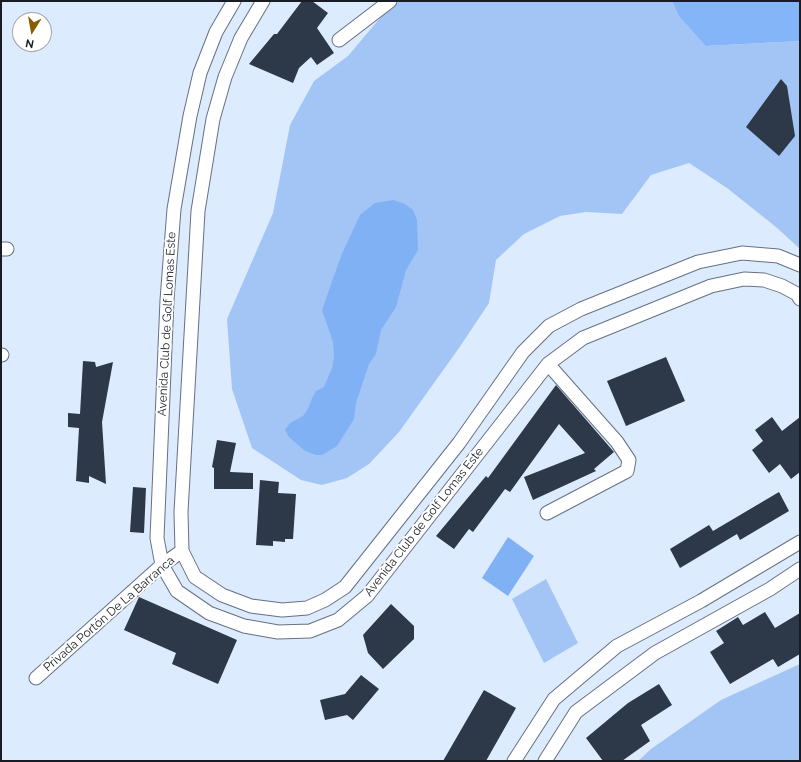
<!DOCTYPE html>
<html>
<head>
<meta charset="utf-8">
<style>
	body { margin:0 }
	#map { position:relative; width:801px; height:762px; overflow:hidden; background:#ddebfe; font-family:Raleway,sans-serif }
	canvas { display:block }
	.frame { position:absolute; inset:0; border:2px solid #181d24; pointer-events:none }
	.north { position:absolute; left:12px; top:12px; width:40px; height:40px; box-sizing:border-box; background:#fff; border:1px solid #a3a5a7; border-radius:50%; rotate:191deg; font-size:11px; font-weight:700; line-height:16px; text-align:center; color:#181d24 }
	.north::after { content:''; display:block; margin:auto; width:14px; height:18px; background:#895c00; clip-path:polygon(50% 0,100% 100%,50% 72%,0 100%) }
</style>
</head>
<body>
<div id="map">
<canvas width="801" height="762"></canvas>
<div class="frame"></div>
<div class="north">N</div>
</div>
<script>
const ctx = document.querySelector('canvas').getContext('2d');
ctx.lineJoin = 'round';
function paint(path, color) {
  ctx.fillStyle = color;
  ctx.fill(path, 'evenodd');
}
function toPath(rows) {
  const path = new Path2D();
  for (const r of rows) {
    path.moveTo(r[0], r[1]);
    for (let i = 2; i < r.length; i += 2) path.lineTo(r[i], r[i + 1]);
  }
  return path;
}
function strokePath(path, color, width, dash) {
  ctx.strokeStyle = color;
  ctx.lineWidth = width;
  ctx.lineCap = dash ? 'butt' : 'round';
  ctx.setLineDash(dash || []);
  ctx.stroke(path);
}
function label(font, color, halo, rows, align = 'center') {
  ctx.font = font + ' Raleway,sans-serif';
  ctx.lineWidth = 4;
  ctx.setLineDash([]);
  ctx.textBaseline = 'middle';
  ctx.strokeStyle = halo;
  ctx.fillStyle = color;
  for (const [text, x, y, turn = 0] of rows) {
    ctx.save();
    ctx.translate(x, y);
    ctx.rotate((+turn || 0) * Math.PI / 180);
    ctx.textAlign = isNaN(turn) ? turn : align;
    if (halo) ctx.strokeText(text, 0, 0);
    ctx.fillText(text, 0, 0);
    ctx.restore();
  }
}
const green = toPath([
	[400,1,672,1,678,15,707,46,800,41,800,249,776,227,727,188,689,163,651,175,622,214,586,212,560,216,524,234,496,260,489,303,459,348,399,432,369,464,347,478,322,485,301,480,252,448,232,389,227,319,273,213,290,125,314,81,348,56,385,12],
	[546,579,578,643,544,663,512,599],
	[800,664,800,761,638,761,651,749,721,700]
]);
const forest = toPath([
	[672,1,800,1,800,41,706,46,678,15]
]);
const water = toPath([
	[393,200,405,204,413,210,417,220,418,250,406,270,396,307,381,330,376,354,369,364,356,403,354,419,337,446,322,455,316,455,305,451,289,437,285,430,290,423,303,416,309,407,312,398,316,391,324,387,332,368,334,356,333,342,322,310,341,256,360,215,366,210,375,203],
	[508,537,534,556,508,596,482,578]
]);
const building = toPath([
	[302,1,312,1,328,13,317,28,334,53,317,65,311,57,299,68,293,83,249,64,274,34,277,34],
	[781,79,787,86,795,136,779,156,746,127],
	[666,357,685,401,626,426,607,381],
	[83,361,95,362,96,367,113,362,102,422,106,484,89,476,89,483,76,481,79,428,68,427,68,413,80,414],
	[556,385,614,452,594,469,596,471,533,500,524,477,585,453,559,424,510,492,505,489,473,532,469,529,454,549,436,536,486,476,488,478],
	[772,417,782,431,800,417,800,472,791,479,780,464,769,473,752,450,763,441,755,430],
	[217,440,236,443,230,472,253,473,253,489,214,489,214,468,212,467],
	[260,480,279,482,278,493,296,494,293,539,285,539,285,542,273,541,273,546,256,545],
	[133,487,146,488,144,533,130,532],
	[779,492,789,511,740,540,737,534,680,568,670,549,709,525,713,531],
	[139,597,237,640,218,684,172,664,176,653,124,630],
	[391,604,414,626,414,639,383,669,368,653,363,635],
	[765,612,775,628,800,613,800,654,778,667,773,659,730,684,710,652,724,643,716,631,738,617,743,625],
	[361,675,379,689,353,720,347,715,325,720,320,700,345,694],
	[659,684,672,705,641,725,650,741,622,761,603,761,586,738,628,703],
	[484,690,516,708,486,761,443,761]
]);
const minor = toPath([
	[234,1,216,32,200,73,190,116,174,209,167,300,157,538,162,565,177,591,209,613,244,626,278,632,310,631,338,620,367,596,548,364,583,338,711,286,744,279,764,280,782,286,797,294,800,299],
	[263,1,241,38,225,77,213,119,198,211,181,512,182,551,195,577,222,595,251,606,282,610,307,608,325,600,345,587,459,443,523,352,549,326,581,309,698,262,742,253,778,256,800,265],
	[339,40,390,1],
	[1,249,7,249],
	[1,355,2,355],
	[547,513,627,471,629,460,617,442,548,364],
	[36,678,162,565,182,551],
	[514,761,554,699,617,646,701,601,800,542],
	[545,761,576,712,655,653,770,589,800,569]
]);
const streetNames = [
	["Avenida Club de Golf Lomas Este",167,324,-87],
	["Avenida Club de Golf Lomas Este",424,522,-52],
	["Privada Portón De La Barranca",109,614,-41]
];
paint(green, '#a3c5f5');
paint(forest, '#84b5f9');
paint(water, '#81b1f5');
paint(building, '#2d3848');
strokePath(minor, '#657182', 15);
strokePath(minor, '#fff', 13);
label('12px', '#181d24', '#fff', streetNames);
</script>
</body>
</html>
